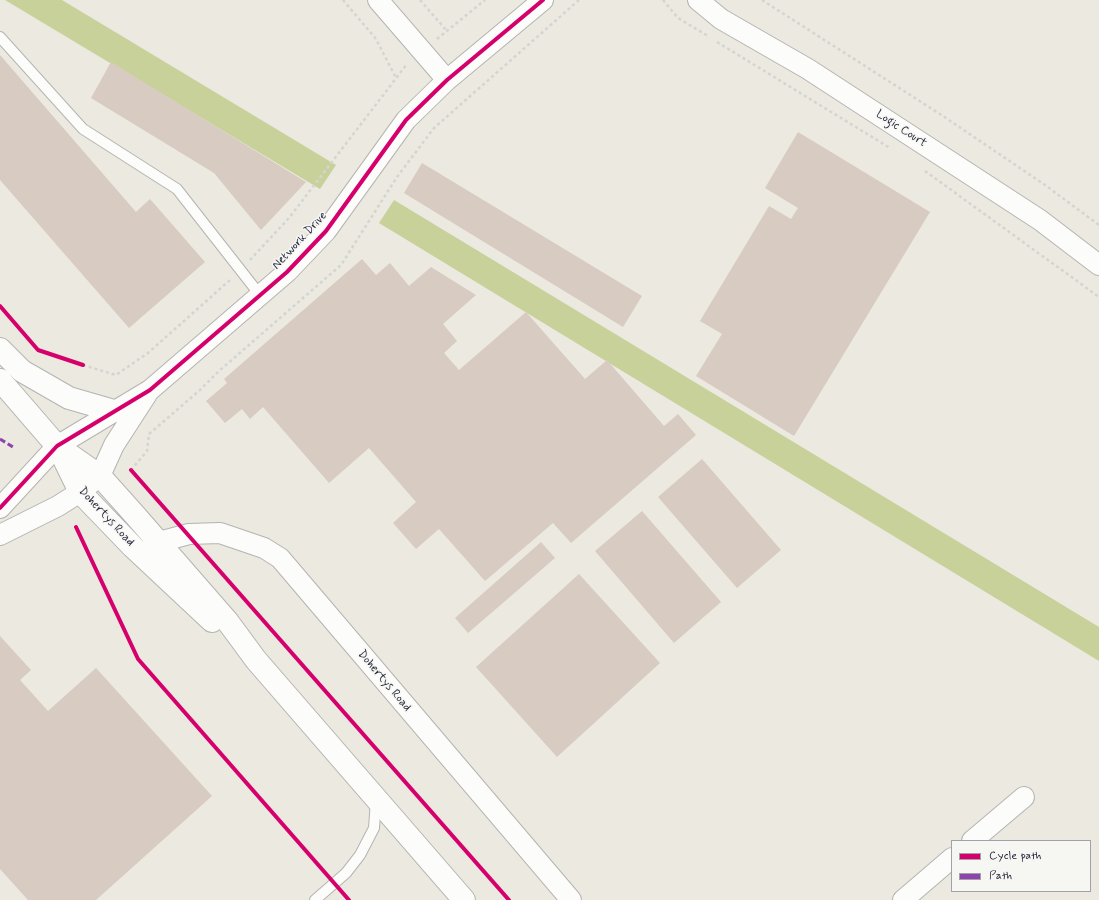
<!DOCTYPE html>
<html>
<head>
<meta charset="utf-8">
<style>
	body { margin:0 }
	#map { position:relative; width:1099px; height:900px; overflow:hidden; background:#ebe9e0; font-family:Mynerve,sans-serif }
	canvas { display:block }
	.legend { position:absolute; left:951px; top:840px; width:140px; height:52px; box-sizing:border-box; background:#f6f6f2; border:1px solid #a1a1a9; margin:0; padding:5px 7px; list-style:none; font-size:12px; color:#22223b }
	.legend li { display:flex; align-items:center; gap:8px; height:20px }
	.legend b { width:20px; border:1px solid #a1a1a9 }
</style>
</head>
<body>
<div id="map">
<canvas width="1099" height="900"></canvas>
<ul class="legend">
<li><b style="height:5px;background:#d6006c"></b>Cycle path</li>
<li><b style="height:5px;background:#8e44ad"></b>Path</li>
</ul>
</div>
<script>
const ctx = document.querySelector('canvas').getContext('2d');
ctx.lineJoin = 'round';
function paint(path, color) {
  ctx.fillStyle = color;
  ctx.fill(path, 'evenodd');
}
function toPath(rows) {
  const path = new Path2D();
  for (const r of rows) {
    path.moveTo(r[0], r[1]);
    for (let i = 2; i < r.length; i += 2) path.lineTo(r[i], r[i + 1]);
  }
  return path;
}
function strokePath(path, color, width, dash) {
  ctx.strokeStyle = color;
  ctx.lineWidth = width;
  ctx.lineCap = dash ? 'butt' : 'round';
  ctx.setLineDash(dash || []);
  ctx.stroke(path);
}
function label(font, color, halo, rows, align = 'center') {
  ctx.font = font + ' Mynerve,sans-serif';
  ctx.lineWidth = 3;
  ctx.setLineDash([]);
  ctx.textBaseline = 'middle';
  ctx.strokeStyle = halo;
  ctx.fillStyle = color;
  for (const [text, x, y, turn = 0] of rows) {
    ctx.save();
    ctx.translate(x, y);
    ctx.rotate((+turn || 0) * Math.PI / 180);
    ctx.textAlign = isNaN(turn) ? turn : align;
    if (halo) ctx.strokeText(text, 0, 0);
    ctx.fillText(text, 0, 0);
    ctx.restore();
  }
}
const green = toPath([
	[5,0,62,0,336,165,320,189],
	[394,200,1099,627,1099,661,379,223]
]);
const building = toPath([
	[0,55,136,212,150,199,205,262,129,328,0,180],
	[111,62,306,182,261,230,214,173,91,98],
	[798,132,930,212,794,436,696,376,722,334,700,321,769,206,791,219,798,208,765,188],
	[422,163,642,296,623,327,404,193],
	[362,259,376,275,390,263,409,286,431,267,476,295,443,324,457,341,444,353,459,370,526,312,585,379,607,360,664,426,678,414,696,435,571,543,553,523,485,581,439,529,416,549,393,523,416,502,369,448,329,483,263,407,250,419,242,409,225,423,206,401,227,383,224,379],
	[702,459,781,550,737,588,658,497],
	[642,511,721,602,674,643,595,551],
	[541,542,555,558,468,633,455,618],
	[579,574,660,663,557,757,476,667],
	[0,636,31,670,20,680,48,711,96,668,212,796,96,900,28,900,0,869]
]);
const path = toPath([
	[343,0,376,39,396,78],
	[420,0,447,31],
	[663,0,678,18,708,36],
	[762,0,943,116,1045,185,1099,225],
	[437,39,485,0],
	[717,42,890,148],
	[925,171,1099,297],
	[250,260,289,218,407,64],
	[83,365,116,375,148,353,230,280],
	[131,470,147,451,149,434,200,390,219,371,341,265,397,177,434,128,579,0]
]);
const lane = toPath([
	[0,37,83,129,177,189,260,295],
	[315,900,346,873,360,855,374,828,376,800]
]);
const street = toPath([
	[378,0,447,80],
	[698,0,721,19,808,69,1040,220,1099,265],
	[0,508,57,446,150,390,287,272,326,231,406,120,447,80,543,0],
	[0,535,58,506,80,492,100,476,114,445,147,394],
	[159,542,189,534,220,533,264,548,280,558,571,900],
	[972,841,1024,797],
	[903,900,952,858]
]);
const secondary = toPath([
	[0,349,22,371,69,398,114,411],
	[0,380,57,446,100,476,134,514,228,622,256,660,464,900],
	[58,447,80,492,133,547,212,621]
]);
const quiet = toPath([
	[0,439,13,447]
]);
const cycleway = toPath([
	[0,306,38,350,83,365],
	[131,470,509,900],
	[0,508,57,446,150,390,287,272,326,231,406,120,447,80,543,0],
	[76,527,138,659,349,900]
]);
const streetNames = [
	["Logic Court",901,129,33],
	["Network Drive",300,241,-47],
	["Dohertys Road",106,517,47],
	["Dohertys Road",384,681,50]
];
paint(green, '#c9d19a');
paint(building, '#d8cbc2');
strokePath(lane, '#b5b4b1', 12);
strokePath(street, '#b5b4b1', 22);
strokePath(secondary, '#b5b4b1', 24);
strokePath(path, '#d4d4d2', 2.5, [3, 3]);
strokePath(lane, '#fcfcfa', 10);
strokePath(street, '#fcfcfa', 20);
strokePath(secondary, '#fcfcfa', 22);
strokePath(quiet, '#8e44ad', 3, [6, 3]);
strokePath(cycleway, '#d6006c', 4);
label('12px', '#22223b', '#f6f6f2', streetNames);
</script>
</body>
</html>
